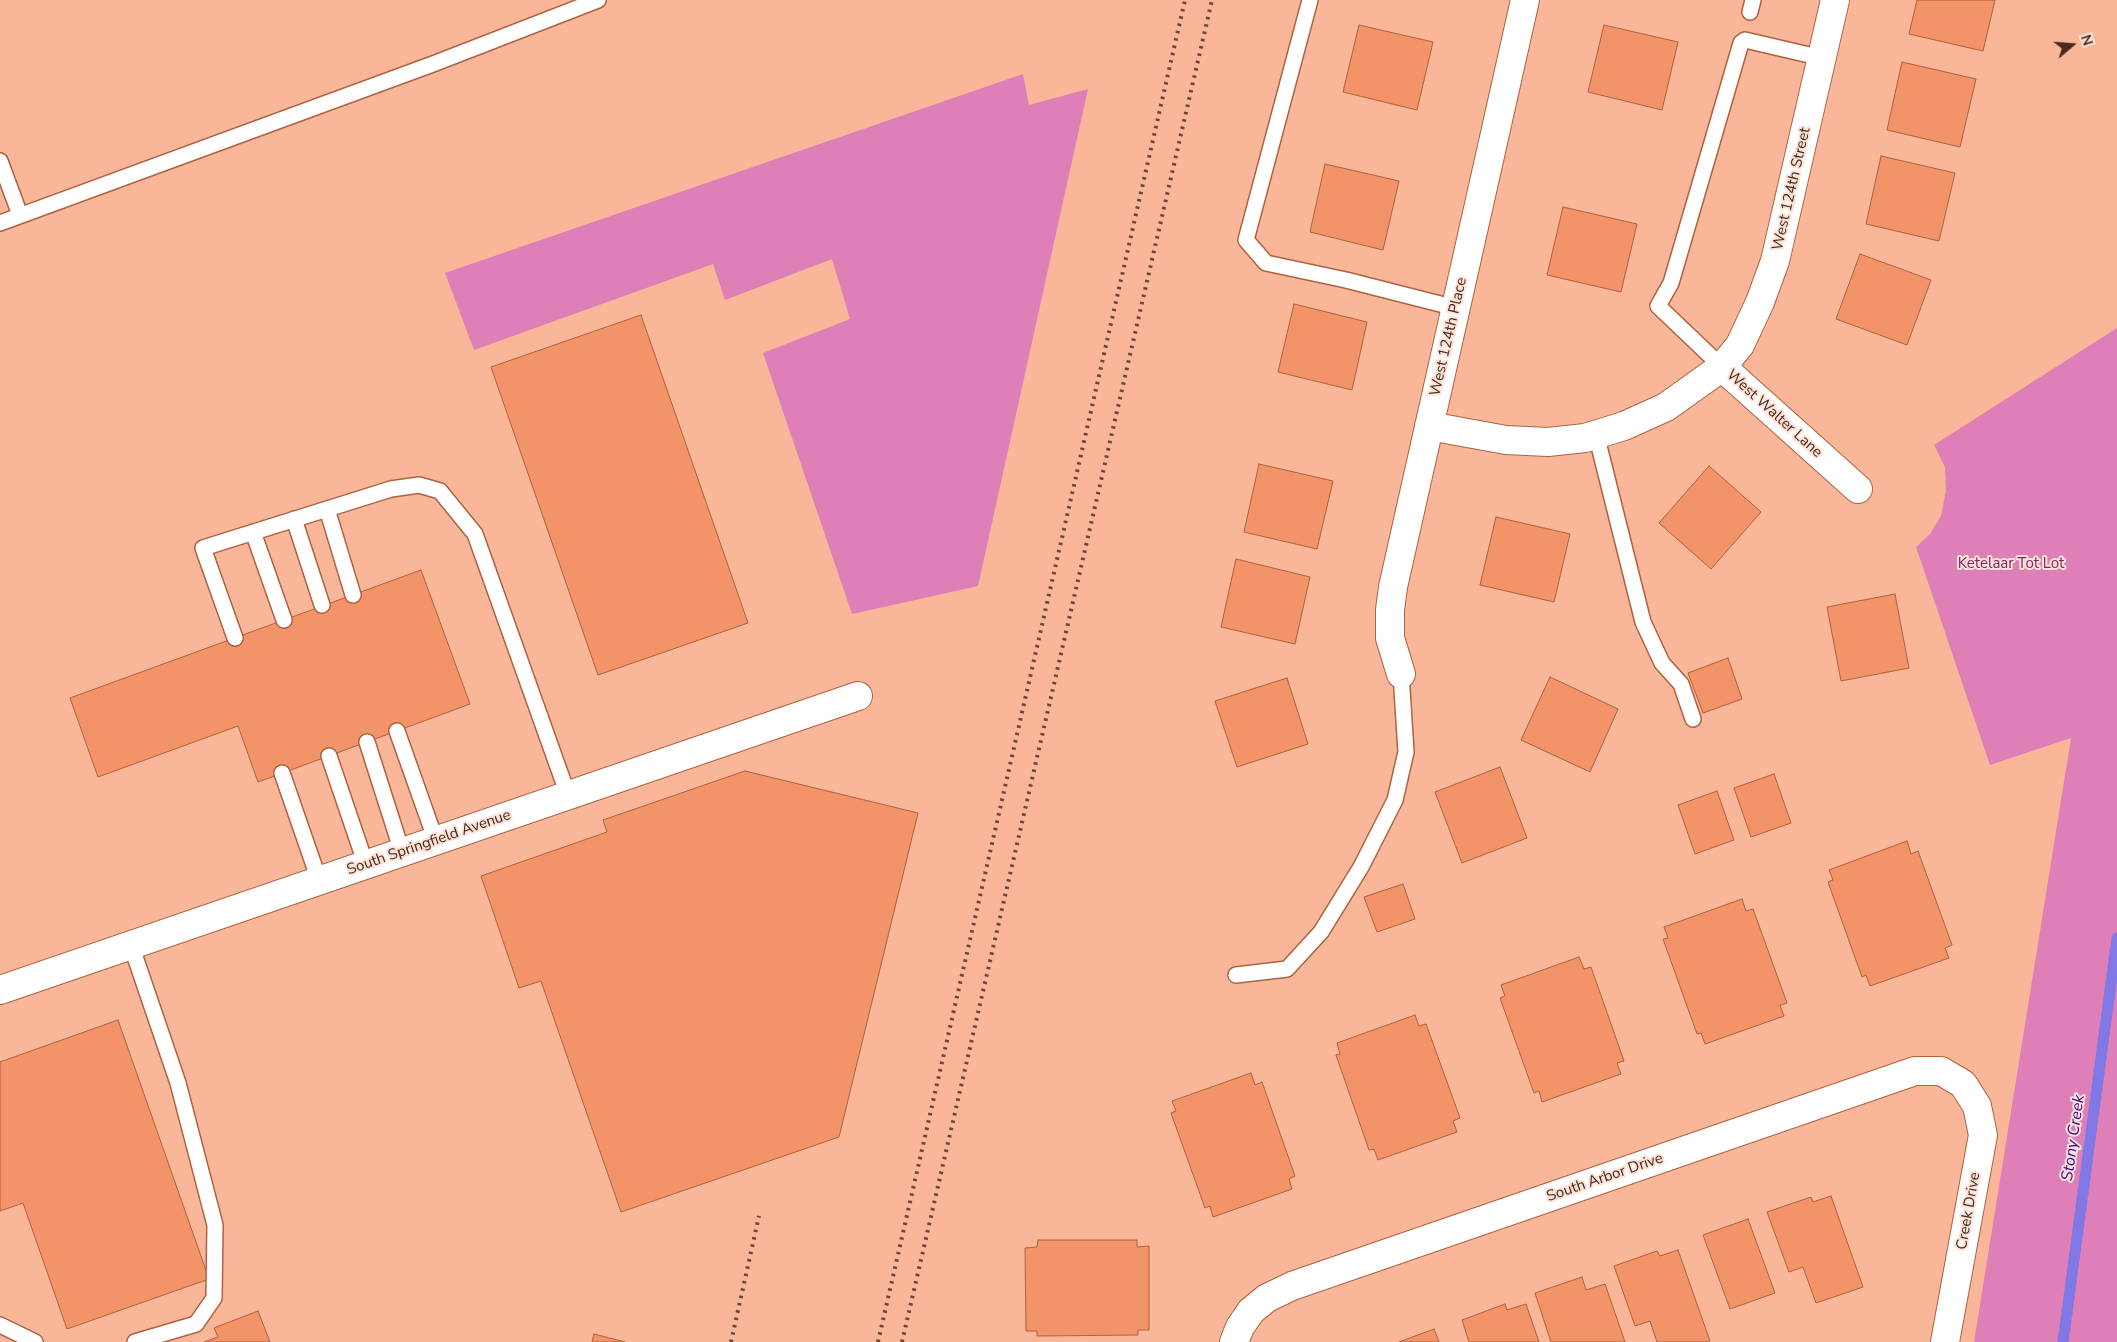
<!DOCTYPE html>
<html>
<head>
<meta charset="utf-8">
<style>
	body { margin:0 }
	#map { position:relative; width:2117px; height:1342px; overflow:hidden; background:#f9b698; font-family:"Nunito Sans",sans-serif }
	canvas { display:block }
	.north { position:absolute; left:2047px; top:20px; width:50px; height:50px; -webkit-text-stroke:4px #fce2d7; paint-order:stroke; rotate:72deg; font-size:14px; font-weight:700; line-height:20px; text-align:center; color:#482819 }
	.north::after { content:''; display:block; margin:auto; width:18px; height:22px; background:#482819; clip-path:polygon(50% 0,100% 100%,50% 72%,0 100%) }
</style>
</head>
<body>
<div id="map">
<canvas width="2117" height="1342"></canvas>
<div class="north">N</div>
</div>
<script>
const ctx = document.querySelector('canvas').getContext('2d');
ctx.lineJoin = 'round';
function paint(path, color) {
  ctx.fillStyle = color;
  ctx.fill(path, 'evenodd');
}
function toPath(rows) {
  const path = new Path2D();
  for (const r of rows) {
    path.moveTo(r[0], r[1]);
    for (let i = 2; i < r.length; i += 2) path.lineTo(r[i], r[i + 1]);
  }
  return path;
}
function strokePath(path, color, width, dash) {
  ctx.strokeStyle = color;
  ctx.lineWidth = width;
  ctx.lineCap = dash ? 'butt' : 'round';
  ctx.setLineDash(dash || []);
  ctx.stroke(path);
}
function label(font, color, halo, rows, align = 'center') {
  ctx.font = font + ' "Nunito Sans",sans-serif';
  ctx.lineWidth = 4;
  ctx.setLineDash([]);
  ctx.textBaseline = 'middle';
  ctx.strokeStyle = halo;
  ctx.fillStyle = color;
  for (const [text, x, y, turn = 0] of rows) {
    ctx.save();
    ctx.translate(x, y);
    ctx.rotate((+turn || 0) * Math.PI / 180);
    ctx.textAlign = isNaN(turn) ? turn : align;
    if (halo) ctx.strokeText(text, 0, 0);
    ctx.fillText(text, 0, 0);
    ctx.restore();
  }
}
const green = toPath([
	[1023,74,1029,105,1088,89,978,586,852,614,763,353,850,319,832,259,725,300,713,264,474,350,445,273],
	[2117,328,2117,1342,1974,1342,2071,738,1990,765,1916,547,1930,534,1941,516,1946,491,1945,467,1934,445]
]);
const stream = toPath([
	[2063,1342,2117,938]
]);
const building = toPath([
	[1917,0,1995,0,1983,51,1909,34,1917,0],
	[1359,25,1433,42,1417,110,1343,92,1359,25],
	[1604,25,1678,42,1662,110,1588,92,1604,25],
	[1902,62,1976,79,1960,147,1887,130,1902,62],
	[1881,156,1955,173,1939,241,1866,224,1881,156],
	[1325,164,1399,181,1383,250,1310,232,1325,164],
	[1563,207,1637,224,1621,292,1547,275,1563,207],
	[1860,254,1931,280,1907,345,1836,319,1860,254],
	[1294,304,1367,322,1352,390,1278,372,1294,304],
	[641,315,748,623,598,675,491,367,641,315],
	[1259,464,1333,481,1317,549,1244,532,1259,464],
	[1709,466,1761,512,1711,569,1659,523,1709,466],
	[1496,517,1570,534,1554,602,1480,585,1496,517],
	[1236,559,1310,577,1295,644,1221,627,1236,559],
	[421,570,470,704,258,782,238,726,98,777,70,698,421,570],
	[1895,594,1909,668,1841,681,1827,607,1895,594],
	[1728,658,1742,699,1703,713,1688,673,1728,658],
	[1550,677,1618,709,1590,772,1521,740,1550,677],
	[1287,678,1308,744,1237,767,1215,701,1287,678],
	[1500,767,1527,838,1462,863,1435,792,1500,767],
	[745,771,918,813,839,1137,621,1212,541,981,519,988,481,876,607,832,603,820,745,771],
	[1774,774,1791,823,1751,837,1734,788,1774,774],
	[1717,791,1734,840,1695,854,1678,805,1717,791],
	[1907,841,1911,854,1918,851,1952,945,1945,948,1949,958,1870,986,1866,975,1862,977,1828,882,1833,880,1829,870,1907,841],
	[1403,884,1415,919,1377,932,1364,897,1403,884],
	[1742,899,1746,911,1753,909,1787,1003,1780,1005,1784,1016,1705,1044,1701,1033,1697,1034,1663,939,1668,938,1664,927,1742,899],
	[1579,957,1584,969,1591,967,1624,1061,1617,1063,1621,1074,1542,1102,1539,1091,1534,1093,1500,998,1505,996,1501,985,1579,957],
	[1415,1015,1419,1026,1426,1024,1460,1118,1453,1121,1457,1132,1378,1160,1374,1149,1369,1150,1336,1055,1340,1054,1337,1043,1415,1015],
	[118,1020,209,1279,67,1329,23,1203,0,1211,0,1062,118,1020],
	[1251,1073,1255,1085,1262,1082,1295,1176,1289,1179,1292,1189,1213,1217,1210,1206,1205,1208,1171,1113,1176,1111,1172,1101,1251,1073],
	[1831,1196,1863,1287,1816,1303,1803,1267,1789,1272,1767,1212,1811,1197,1813,1202,1831,1196],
	[1748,1219,1775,1293,1730,1309,1703,1235,1748,1219],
	[1038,1240,1137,1240,1137,1247,1149,1246,1149,1330,1138,1330,1138,1335,1037,1336,1037,1331,1026,1331,1025,1248,1037,1247,1038,1240],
	[1678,1250,1710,1341,1705,1342,1657,1342,1650,1321,1635,1326,1614,1266,1657,1251,1660,1256,1678,1250],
	[1582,1277,1586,1290,1605,1284,1625,1342,1551,1342,1535,1293,1582,1277],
	[1505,1304,1507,1310,1526,1304,1539,1342,1469,1342,1462,1320,1505,1304],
	[258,1311,270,1342,204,1342,218,1337,214,1328,258,1311],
	[1434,1329,1439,1342,1399,1342,1434,1329],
	[594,1334,625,1342,592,1342,594,1334]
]);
const service = toPath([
	[1310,0,1246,240,1266,263,1346,280,1456,308],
	[1750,12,1753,0],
	[0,161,20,215],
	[0,223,433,64,598,0],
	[1722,367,1658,306,1671,283,1741,43,1745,40,1822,58],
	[1596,434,1643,622,1662,663,1681,684,1693,719],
	[327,509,353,595],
	[294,519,322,605],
	[253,532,284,620],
	[235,638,203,548,391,489,419,485,440,491,475,534,568,795],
	[397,731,436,841],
	[367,742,402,852],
	[329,756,366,865],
	[282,773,319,880],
	[131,945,178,1083,215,1225,214,1298,196,1324,135,1342],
	[1236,975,1287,969,1321,932,1361,867,1395,800,1406,752,1401,674],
	[0,1325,35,1342]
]);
const minor = toPath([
	[1722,367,1740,345,1760,302,1775,261,1835,0],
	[1429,426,1506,440,1548,442,1585,438,1624,426,1666,407,1722,367,1858,489],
	[1401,674,1390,638,1390,610,1393,587,1525,0],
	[0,990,858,696],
	[1234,1342,1240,1327,1251,1311,1267,1298,1292,1286,1915,1071,1941,1071,1963,1084,1977,1106,1983,1135,1945,1342]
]);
const rail = toPath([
	[731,1342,759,1216],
	[878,1342,1185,0],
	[902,1342,1212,0]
]);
const streetNames = [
	["West 124th Street",1792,189,-77],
	["West 124th Place",1449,337,-77],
	["West Walter Lane",1774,414,42],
	["South Springfield Avenue",429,843,-19],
	["South Arbor Drive",1605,1178,-19],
	["Creek Drive",1969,1211,-80]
];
const parkNames = [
	["Ketelaar Tot Lot",2011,564]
];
const waterNames = [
	["Stony Creek",2074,1138,-82]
];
paint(green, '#de7fb7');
strokePath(stream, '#8178e6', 11);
paint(building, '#f39368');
strokePath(building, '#ae623f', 1);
strokePath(service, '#ae623f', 18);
strokePath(minor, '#ae623f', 30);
strokePath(service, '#fff', 15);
strokePath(minor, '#fff', 28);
strokePath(rail, '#6d4634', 4, [2.5, 5]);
label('15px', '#482819', '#fce2d7', streetNames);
label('15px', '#862064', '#fce2d7', parkNames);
label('italic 16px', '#360492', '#fce2d7', waterNames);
</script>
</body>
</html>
